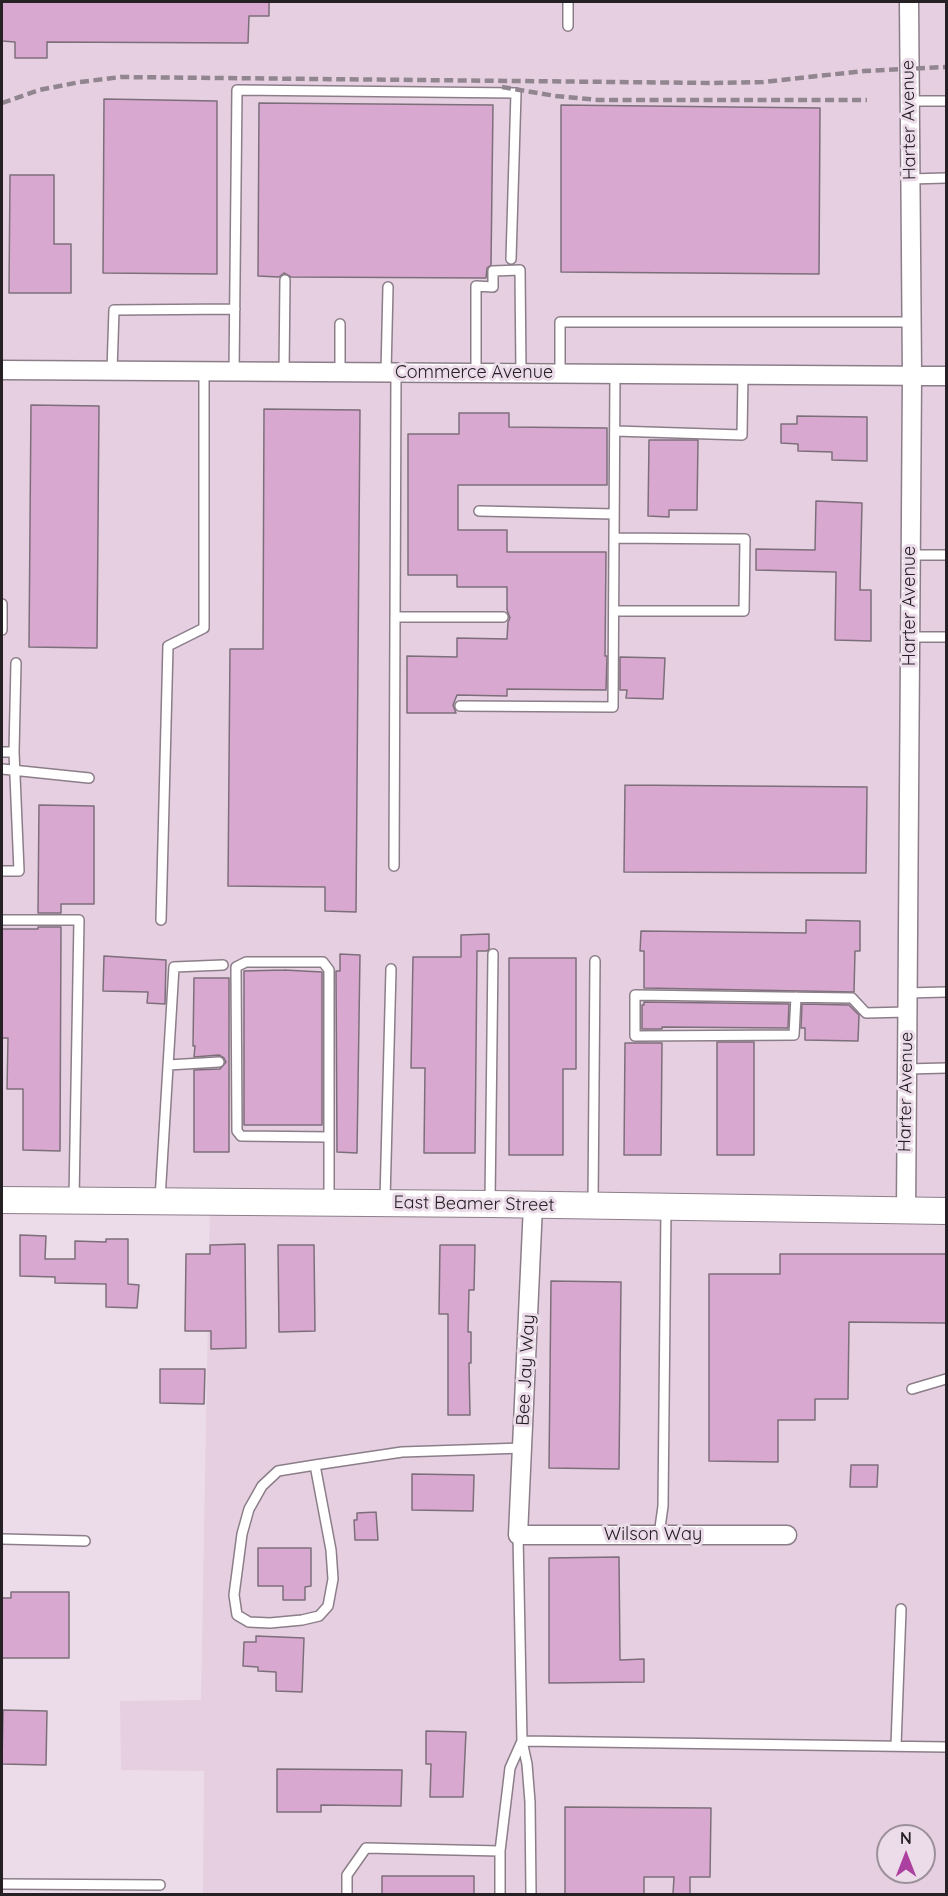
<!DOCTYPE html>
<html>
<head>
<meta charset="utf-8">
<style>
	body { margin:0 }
	#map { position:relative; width:948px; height:1896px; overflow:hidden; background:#ecdce9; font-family:Quicksand,sans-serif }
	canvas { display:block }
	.frame { position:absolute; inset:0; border:3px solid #252024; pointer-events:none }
	.north { position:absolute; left:876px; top:1824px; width:60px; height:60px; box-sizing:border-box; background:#ecdce9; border:2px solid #9c919a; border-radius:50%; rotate:0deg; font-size:16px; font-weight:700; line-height:24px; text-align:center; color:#252024 }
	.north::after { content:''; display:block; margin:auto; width:21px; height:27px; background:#ab40a0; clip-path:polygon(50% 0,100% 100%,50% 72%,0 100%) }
</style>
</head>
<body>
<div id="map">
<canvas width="948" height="1896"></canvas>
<div class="frame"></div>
<div class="north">N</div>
</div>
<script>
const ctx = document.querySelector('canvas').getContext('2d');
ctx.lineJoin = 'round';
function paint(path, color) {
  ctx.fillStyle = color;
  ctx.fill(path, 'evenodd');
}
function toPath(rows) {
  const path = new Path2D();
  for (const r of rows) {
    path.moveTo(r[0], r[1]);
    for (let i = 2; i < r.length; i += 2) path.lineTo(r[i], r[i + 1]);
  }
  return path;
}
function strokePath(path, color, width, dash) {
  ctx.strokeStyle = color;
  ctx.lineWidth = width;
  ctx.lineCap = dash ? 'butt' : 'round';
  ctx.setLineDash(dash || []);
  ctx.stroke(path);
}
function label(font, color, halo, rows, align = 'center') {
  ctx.font = font + ' Quicksand,sans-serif';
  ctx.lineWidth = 6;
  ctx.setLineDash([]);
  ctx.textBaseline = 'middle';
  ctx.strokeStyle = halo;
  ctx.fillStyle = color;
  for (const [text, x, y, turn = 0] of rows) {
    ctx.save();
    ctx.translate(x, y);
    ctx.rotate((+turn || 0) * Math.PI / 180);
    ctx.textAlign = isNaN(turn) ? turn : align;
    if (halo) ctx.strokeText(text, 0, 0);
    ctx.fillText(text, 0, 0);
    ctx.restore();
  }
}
const built = toPath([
	[2,2,946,2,946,1894,203,1894,204,1771,121,1770,120,1701,201,1700,210,1201,2,1200],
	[888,1836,924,1836,924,1872,888,1872]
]);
const building = toPath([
	[2,2,269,2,269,16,249,16,248,43,47,42,47,58,15,58,15,42,2,41,2,2],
	[104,99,217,101,217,274,103,273,104,99],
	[259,103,493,105,491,265,487,268,486,278,291,277,284,273,279,277,258,276,259,103],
	[561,105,820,108,819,274,561,272,561,105],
	[10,175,54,175,54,244,71,244,71,293,9,293,10,175],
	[31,405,99,406,97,648,29,647,31,405],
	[264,409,360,410,356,912,325,911,325,887,228,886,230,649,263,649,264,409],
	[459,413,509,413,509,427,607,428,607,485,458,485,458,530,507,530,507,552,606,552,605,656,607,656,606,690,507,689,507,696,457,695,453,705,456,713,407,713,407,656,457,657,457,638,507,639,508,622,510,618,507,610,507,587,457,587,457,575,408,575,408,434,459,434,459,413],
	[797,416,867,417,867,461,832,460,832,452,798,451,798,444,781,443,781,424,797,424,797,416],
	[649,440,698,440,697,510,669,510,669,517,648,516,649,440],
	[816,501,862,503,860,590,871,590,871,641,835,640,836,572,756,570,756,549,815,550,816,501],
	[620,657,665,658,663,699,626,698,627,690,620,690,620,657],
	[625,785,867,787,866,873,624,872,625,785],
	[39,805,94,806,94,904,61,904,61,913,38,913,39,805],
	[806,920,860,921,860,951,855,951,854,992,644,988,644,951,640,951,641,931,806,933,806,920],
	[38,927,61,927,60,1151,23,1150,23,1089,7,1089,8,1038,2,1038,2,929,38,929,38,927],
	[489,934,489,949,487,951,477,951,475,1153,424,1153,425,1068,411,1068,413,957,461,957,461,935,489,934],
	[340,954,360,955,357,1153,337,1152,336,971,340,971,340,954],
	[104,956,166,960,165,1004,147,1003,148,992,103,991,104,956],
	[509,958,576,958,576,1069,563,1069,563,1155,509,1155,509,958],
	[284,970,322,972,322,1125,244,1125,244,971,284,970],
	[194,978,229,978,229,1152,194,1152,194,1070,220,1069,226,1062,224,1058,219,1055,194,1057,195,1046,193,1046,194,978],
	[644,1002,789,1004,788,1028,662,1027,662,1029,642,1029,642,1005,644,1005,644,1002],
	[802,1004,849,1005,859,1015,858,1041,805,1040,805,1028,801,1028,802,1004],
	[717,1042,754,1042,754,1155,717,1155,717,1042],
	[625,1043,662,1043,661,1155,624,1155,625,1043],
	[20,1235,46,1236,45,1259,75,1259,75,1241,106,1242,106,1239,128,1239,128,1284,139,1285,137,1308,106,1307,106,1284,55,1283,55,1277,20,1276,20,1235],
	[245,1244,246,1348,211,1349,211,1331,185,1331,186,1254,210,1254,210,1245,245,1244],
	[278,1245,314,1245,315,1331,279,1332,278,1245],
	[440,1245,475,1245,474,1290,469,1290,468,1332,471,1332,471,1363,469,1363,470,1415,448,1415,448,1314,439,1314,440,1245],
	[780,1254,946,1254,946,1323,849,1322,848,1399,815,1399,815,1420,778,1420,778,1462,709,1461,709,1274,780,1274,780,1254],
	[551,1281,621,1282,619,1469,549,1468,551,1281],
	[160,1369,205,1369,204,1404,160,1403,160,1369],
	[851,1465,878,1465,877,1487,850,1487,851,1465],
	[412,1474,474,1475,473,1511,412,1510,412,1474],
	[376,1512,378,1540,355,1540,354,1520,357,1520,357,1513,376,1512],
	[258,1548,311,1548,311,1586,305,1587,305,1600,283,1600,283,1586,258,1586,258,1548],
	[619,1557,620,1660,644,1659,644,1682,549,1683,549,1558,619,1557],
	[11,1592,69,1592,69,1658,2,1658,2,1598,11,1598,11,1592],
	[256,1636,304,1638,302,1692,276,1691,276,1672,258,1671,258,1667,243,1666,244,1642,256,1642,256,1636],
	[3,1710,47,1711,46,1765,2,1764,3,1710],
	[426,1731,466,1732,463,1797,430,1797,431,1764,426,1764,426,1731],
	[277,1769,402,1770,401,1806,321,1805,321,1812,277,1812,277,1769],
	[565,1807,711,1808,710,1877,690,1877,690,1894,673,1894,674,1877,644,1877,644,1894,565,1894,565,1807],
	[382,1876,474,1876,474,1894,382,1894,382,1876]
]);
const lane = toPath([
	[568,26,568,2],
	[909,101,946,101],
	[910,179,946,178],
	[340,324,340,373],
	[112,371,114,310,235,309],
	[234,372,237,90,516,93,511,259],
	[284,372,285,280],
	[386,373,388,287],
	[476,373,476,286,493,287,493,271,520,270,521,374],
	[560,374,560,322,911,322],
	[615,431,742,435,743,375],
	[479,511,614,514],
	[910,555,946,555],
	[2,604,2,630],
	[614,611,744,611,745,539,614,538],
	[395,617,503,617],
	[910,637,946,637],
	[460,706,613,707,615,374],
	[2,752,14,752,16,663],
	[2,769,89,778],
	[394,866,396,373],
	[2,871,19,871,14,752],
	[2,920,79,920,74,1198],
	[161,920,168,646,204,628,204,372],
	[907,993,946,992],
	[796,997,794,1035,635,1036,635,995,852,998,866,1013,907,1012],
	[168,1065,219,1062],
	[907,1069,946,1068],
	[329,1137,241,1136,237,1131,236,967,246,962,323,962,329,970,329,1200],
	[160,1199,174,967,223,965],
	[385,1200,391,969],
	[490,1201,493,954],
	[593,1204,595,961],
	[912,1389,946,1379],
	[315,1465,331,1550,333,1579,328,1606,319,1616,302,1620,270,1623,249,1622,237,1615,234,1595,242,1534,249,1509,262,1486,278,1471,315,1465,402,1452,522,1448],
	[518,1535,522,1741,946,1747],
	[659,1535,663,1506,666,1209],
	[2,1539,85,1541],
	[522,1741,527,1764,530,1802,531,1894],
	[896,1746,901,1609],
	[2,1884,160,1885],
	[347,1894,347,1875,366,1848,500,1851],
	[500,1894,500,1851,510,1768,522,1741]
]);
const street = toPath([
	[2,370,946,376],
	[533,1205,518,1535,787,1535],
	[906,1211,912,376,909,2]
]);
const secondary = toPath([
	[2,1200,490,1204,946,1211]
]);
const rail = toPath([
	[502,87,556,96,598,100,867,100],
	[2,103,39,90,80,82,121,77,713,83,763,82,864,71,946,67]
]);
const streetNames = [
	["Harter Avenue",909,120,-91],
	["Commerce Avenue",474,373],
	["Harter Avenue",910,606,-90],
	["Harter Avenue",906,1092,-89],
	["East Beamer Street",474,1204,1],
	["Bee Jay Way",526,1370,-87],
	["Wilson Way",653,1535]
];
paint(built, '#e5cfe1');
paint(building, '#d8a8d0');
strokePath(building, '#7d6f7a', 1.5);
strokePath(lane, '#8c7e89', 12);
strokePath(street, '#8c7e89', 21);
strokePath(secondary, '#8c7e89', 28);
strokePath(lane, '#fff', 9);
strokePath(street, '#fff', 18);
strokePath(secondary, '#fff', 26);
strokePath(rail, '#91868f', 4.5, [9, 4.5]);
label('18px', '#252024', '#ecdce9', streetNames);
</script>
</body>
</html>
